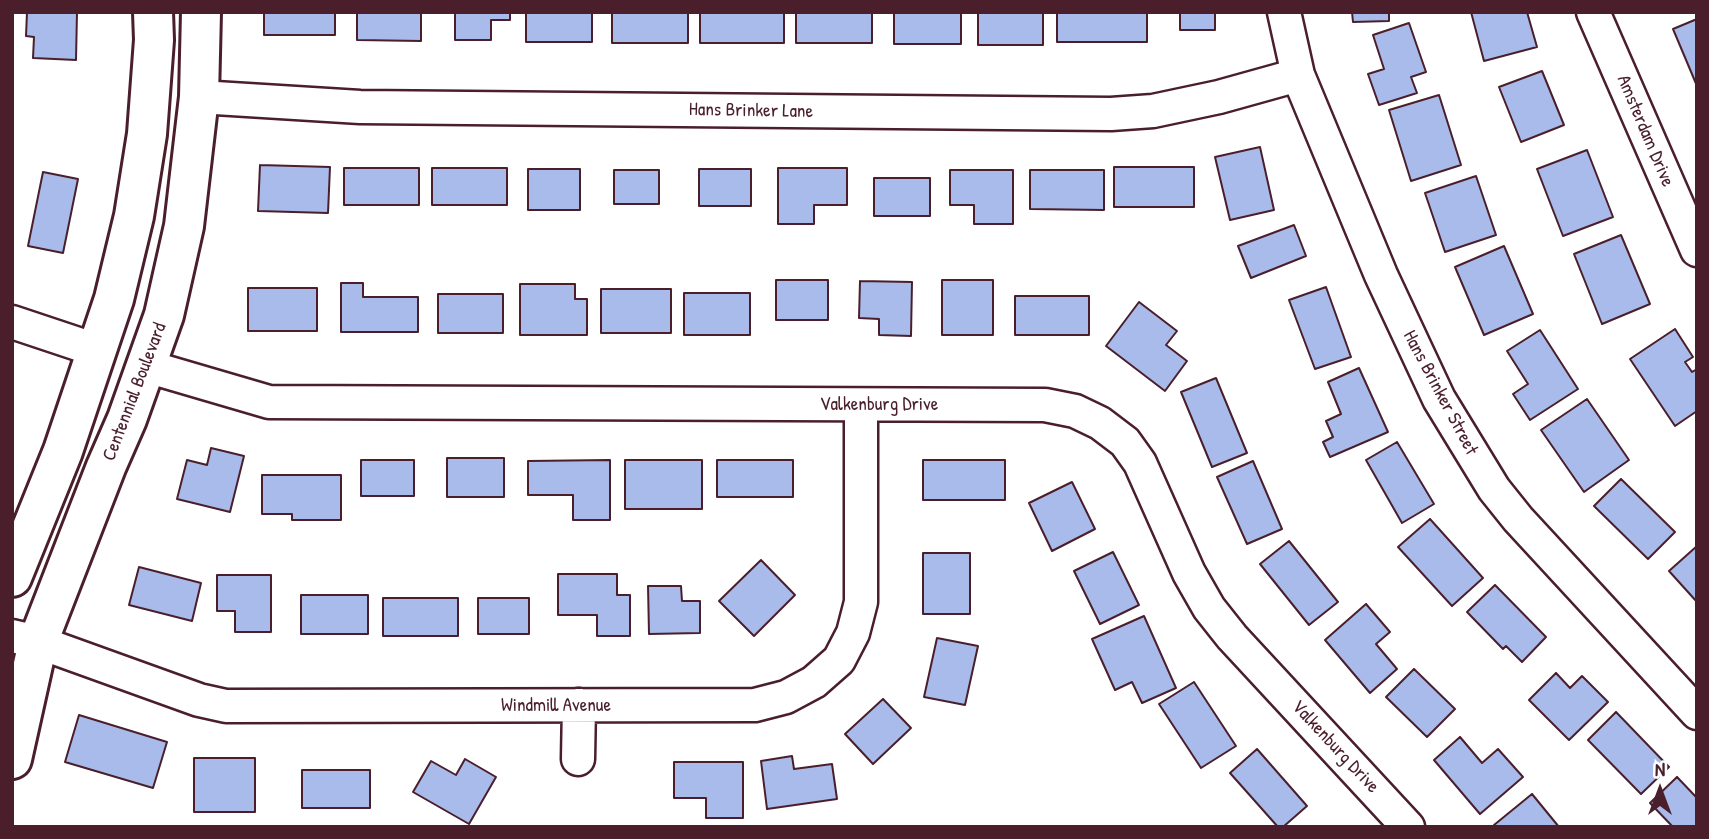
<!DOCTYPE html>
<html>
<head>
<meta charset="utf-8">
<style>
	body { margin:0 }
	#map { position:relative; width:1709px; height:839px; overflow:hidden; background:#fff; font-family:"Patrick Hand",sans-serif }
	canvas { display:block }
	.frame { position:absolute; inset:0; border:14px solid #4a1f2b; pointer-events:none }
	.north { position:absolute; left:1625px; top:755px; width:70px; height:70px; -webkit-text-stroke:5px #fff; paint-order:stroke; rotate:0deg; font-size:19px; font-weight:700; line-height:28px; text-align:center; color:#4a1f2b }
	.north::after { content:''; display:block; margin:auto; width:24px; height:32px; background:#4a1f2b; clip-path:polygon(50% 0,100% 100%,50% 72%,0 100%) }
</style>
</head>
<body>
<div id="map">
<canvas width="1709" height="839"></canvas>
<div class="frame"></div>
<div class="north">N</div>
</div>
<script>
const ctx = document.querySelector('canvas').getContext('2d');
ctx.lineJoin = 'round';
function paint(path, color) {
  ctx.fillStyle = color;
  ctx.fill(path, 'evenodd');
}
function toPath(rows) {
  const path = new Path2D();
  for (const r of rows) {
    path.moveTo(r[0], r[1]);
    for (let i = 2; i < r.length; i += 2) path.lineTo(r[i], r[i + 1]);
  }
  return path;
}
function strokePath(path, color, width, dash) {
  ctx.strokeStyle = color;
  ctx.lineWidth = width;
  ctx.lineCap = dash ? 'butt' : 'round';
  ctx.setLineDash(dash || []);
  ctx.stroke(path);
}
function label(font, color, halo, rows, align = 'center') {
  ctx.font = font + ' "Patrick Hand",sans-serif';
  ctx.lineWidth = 7;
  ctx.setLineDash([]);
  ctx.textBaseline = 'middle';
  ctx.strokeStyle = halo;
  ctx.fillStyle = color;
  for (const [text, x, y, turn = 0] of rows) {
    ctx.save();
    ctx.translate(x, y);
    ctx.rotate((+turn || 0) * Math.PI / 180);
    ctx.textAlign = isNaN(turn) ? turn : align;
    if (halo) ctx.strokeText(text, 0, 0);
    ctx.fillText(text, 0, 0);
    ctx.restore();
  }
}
const building = toPath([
	[27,12,77,12,76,60,33,58,34,37,26,36,27,12],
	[264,12,335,12,335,35,264,35,264,12],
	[357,12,421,12,421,41,357,40,357,12],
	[455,12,510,12,510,20,491,20,491,40,455,40,455,12],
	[526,12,592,12,592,42,526,42,526,12],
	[612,12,688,12,688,43,612,43,612,12],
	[700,12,784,12,784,43,700,43,700,12],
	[796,12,872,12,872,43,796,43,796,12],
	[894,12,961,12,961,44,894,44,894,12],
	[978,12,1043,12,1043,45,978,45,978,12],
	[1057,12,1147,12,1147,42,1057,42,1057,12],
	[1180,12,1215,12,1215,30,1180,30,1180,12],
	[1352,12,1389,12,1389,21,1353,22,1352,12],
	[1471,12,1527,12,1537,47,1484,61,1471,12],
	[1697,19,1697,86,1673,29,1697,19],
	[1409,23,1426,72,1411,77,1417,93,1379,105,1368,74,1384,69,1373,35,1409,23],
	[1542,71,1564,125,1521,142,1499,87,1542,71],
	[1439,95,1461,165,1411,181,1389,110,1439,95],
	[1260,147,1274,210,1230,220,1215,157,1260,147],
	[1587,150,1613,217,1563,236,1537,169,1587,150],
	[260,165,330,167,328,213,258,211,260,165],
	[1114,167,1194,167,1194,207,1114,207,1114,167],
	[344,168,419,168,419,205,344,205,344,168],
	[432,168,507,168,507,205,432,205,432,168],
	[778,168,847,168,847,205,814,205,814,224,778,224,778,168],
	[528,169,580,169,580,210,528,210,528,169],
	[699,169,751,169,751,206,699,206,699,169],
	[614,170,659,170,659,204,614,204,614,170],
	[950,170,1013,170,1013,224,974,224,974,205,950,205,950,170],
	[1030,170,1104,170,1104,210,1030,209,1030,170],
	[43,172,78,179,63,253,28,246,43,172],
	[1476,176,1496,235,1445,252,1425,193,1476,176],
	[874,178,930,178,930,216,874,216,874,178],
	[1294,225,1306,256,1251,278,1238,246,1294,225],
	[1621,235,1650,304,1602,324,1574,254,1621,235],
	[1504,246,1533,314,1484,335,1455,267,1504,246],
	[776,280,828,280,828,320,776,320,776,280],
	[942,280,993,280,993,335,942,335,942,280],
	[860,281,912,282,911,336,879,335,879,319,859,318,860,281],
	[341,283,363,283,363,297,418,297,418,332,341,332,341,283],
	[520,284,575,284,575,299,587,299,587,335,520,335,520,284],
	[1326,287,1351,357,1315,369,1289,300,1326,287],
	[248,288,317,288,317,331,248,331,248,288],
	[601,289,671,289,671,333,601,333,601,289],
	[684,293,750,293,750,335,684,335,684,293],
	[438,294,503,294,503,333,438,333,438,294],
	[1015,296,1089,296,1089,335,1015,335,1015,296],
	[1139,302,1177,331,1166,345,1187,361,1165,391,1106,346,1139,302],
	[1675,329,1693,357,1685,362,1692,372,1697,369,1697,411,1675,426,1630,359,1675,329],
	[1540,330,1578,389,1530,420,1513,394,1528,384,1507,351,1540,330],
	[1359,368,1388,432,1330,457,1323,442,1333,437,1326,421,1341,414,1328,382,1359,368],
	[1216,378,1247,453,1212,467,1181,392,1216,378],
	[1587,399,1629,460,1584,492,1541,430,1587,399],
	[1397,442,1434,504,1402,523,1366,460,1397,442],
	[211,448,244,456,230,512,177,499,187,460,207,465,211,448],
	[447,458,504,458,504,497,447,497,447,458],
	[361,460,414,460,414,496,361,496,361,460],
	[610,460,610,520,573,520,573,495,528,495,528,461,610,460],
	[625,460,702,460,702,509,625,509,625,460],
	[717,460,793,460,793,497,717,497,717,460],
	[923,460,1005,460,1005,500,923,500,923,460],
	[1253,461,1282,529,1247,544,1217,477,1253,461],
	[262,475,341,475,341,520,292,520,292,514,262,514,262,475],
	[1621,479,1675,532,1648,559,1594,506,1621,479],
	[1072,482,1095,529,1052,551,1029,503,1072,482],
	[1430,519,1483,578,1452,606,1398,547,1430,519],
	[1289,541,1338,602,1309,625,1260,564,1289,541],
	[1697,546,1697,602,1669,571,1697,546],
	[1113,552,1139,605,1100,624,1074,571,1113,552],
	[923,553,970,553,970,614,923,614,923,553],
	[761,560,795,595,754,636,719,601,761,560],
	[139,567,201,583,192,621,129,605,139,567],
	[558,574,617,574,617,595,630,595,630,636,597,636,597,615,558,615,558,574],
	[217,575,271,575,271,632,235,632,235,611,217,611,217,575],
	[1495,585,1546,637,1522,662,1506,646,1503,649,1467,612,1495,585],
	[648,586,681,586,682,601,700,601,700,633,649,634,648,586],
	[301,595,368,595,368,634,301,634,301,595],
	[383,598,458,598,458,636,383,636,383,598],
	[478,598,529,598,529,634,478,634,478,598],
	[1366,604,1390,632,1376,644,1397,669,1370,693,1325,640,1366,604],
	[1144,616,1176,688,1142,703,1132,682,1115,690,1092,639,1144,616],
	[937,638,978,646,965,705,924,697,937,638],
	[1414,669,1455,709,1427,737,1386,697,1414,669],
	[1556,673,1570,688,1582,676,1608,702,1569,740,1529,700,1556,673],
	[1194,682,1236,746,1201,768,1159,704,1194,682],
	[883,699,911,728,873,764,845,734,883,699],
	[1616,712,1669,767,1641,794,1588,740,1616,712],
	[79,715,167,742,153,788,65,762,79,715],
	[1460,737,1482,763,1498,749,1523,777,1480,814,1434,760,1460,737],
	[1257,749,1307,806,1283,827,1278,827,1230,773,1257,749],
	[792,756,794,769,832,764,837,799,767,809,761,761,792,756],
	[194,758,255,758,255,812,194,812,194,758],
	[465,759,496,777,469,824,413,792,431,761,456,775,465,759],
	[674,762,743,762,743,818,706,818,706,798,674,798,674,762],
	[302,770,370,770,370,808,302,808,302,770],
	[1677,777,1697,798,1697,827,1673,827,1650,803,1677,777],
	[1532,794,1559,827,1495,827,1494,825,1532,794]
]);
const street = toPath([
	[1284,12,1298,75,1381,275,1439,399,1494,489,1518,519,1697,713],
	[1593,12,1697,250],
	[199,97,360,107,1111,114,1153,111,1219,97,1298,75],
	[12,322,99,351],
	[146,366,269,402,1045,405,1075,411,1100,423,1125,442,1140,463,1189,573,1209,608,1232,637,1408,827],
	[12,636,38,642,199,700,226,706,755,705,786,697,814,682,839,660,853,633,861,602,861,405],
	[578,759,579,705]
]);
const primary = toPath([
	[12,577,63,451,114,299,134,216,147,134,154,40,153,12],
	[12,759,38,642,106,467,127,419,164,315,184,226,199,97,201,12]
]);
const streetNames = [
	["Hans Brinker Lane",751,111,1],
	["Amsterdam Drive",1645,131,67],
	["Centennial Boulevard",135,392,-69],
	["Hans Brinker Street",1440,393,62],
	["Valkenburg Drive",879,405],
	["Windmill Avenue",556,706],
	["Valkenburg Drive",1335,747,47]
];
paint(building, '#a9bbea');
strokePath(building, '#4a1f2b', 2);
strokePath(street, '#4a1f2b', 37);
strokePath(primary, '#4a1f2b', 44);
strokePath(street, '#fff', 32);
strokePath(primary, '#fff', 38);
label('19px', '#4a1f2b', '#fff', streetNames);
</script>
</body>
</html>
